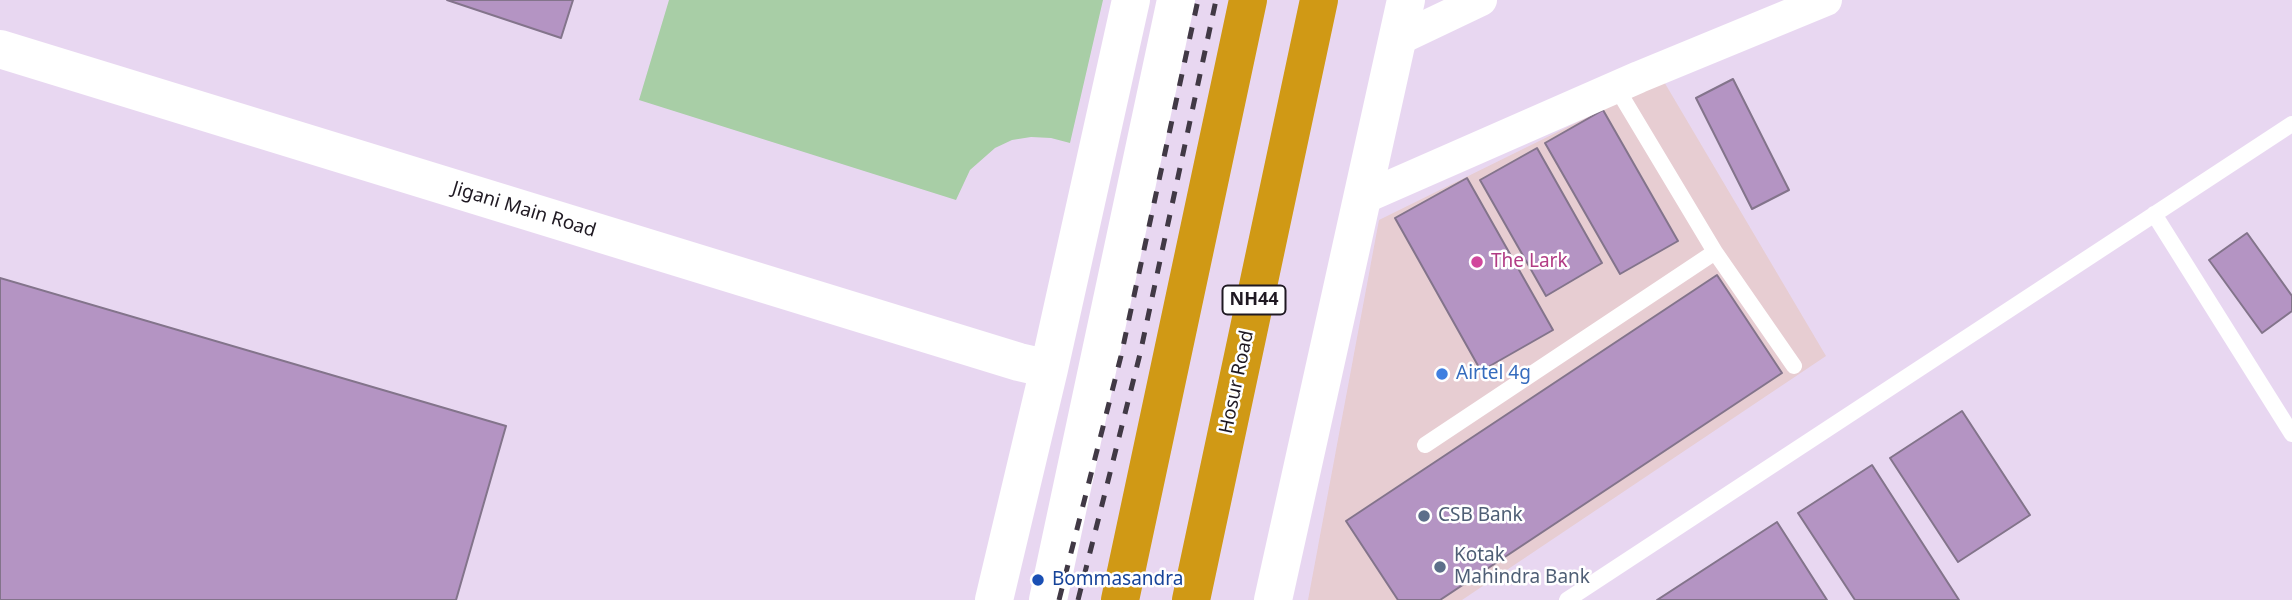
<!DOCTYPE html>
<html>
<head>
<meta charset="utf-8">
<style>
	body { margin:0 }
	canvas { display:block; background:#e8d7f1 }
</style>
</head>
<body>
<canvas width="2292" height="600"></canvas>
<script>
const ctx = document.querySelector('canvas').getContext('2d');
ctx.lineJoin = 'round';
function paint(path, color) {
  ctx.fillStyle = color;
  ctx.fill(path, 'evenodd');
}
function toPath(rows) {
  const path = new Path2D();
  for (const r of rows) {
    path.moveTo(r[0], r[1]);
    for (let i = 2; i < r.length; i += 2) path.lineTo(r[i], r[i + 1]);
  }
  return path;
}
function strokePath(path, color, width, dash) {
  ctx.strokeStyle = color;
  ctx.lineWidth = width;
  ctx.lineCap = dash ? 'butt' : 'round';
  ctx.setLineDash(dash || []);
  ctx.stroke(path);
}
function label(font, color, halo, rows, align = 'center') {
  ctx.font = font + ' "Noto Sans",sans-serif';
  ctx.lineWidth = 5;
  ctx.setLineDash([]);
  ctx.textBaseline = 'middle';
  ctx.strokeStyle = halo;
  ctx.fillStyle = color;
  for (const [text, x, y, turn = 0] of rows) {
    ctx.save();
    ctx.translate(x, y);
    ctx.rotate((+turn || 0) * Math.PI / 180);
    ctx.textAlign = isNaN(turn) ? turn : align;
    if (halo) ctx.strokeText(text, 0, 0);
    ctx.fillText(text, 0, 0);
    ctx.restore();
  }
}
const commercial = toPath([
	[1663,80,1826,356,1462,600,1308,600,1379,220]
]);
const green = toPath([
	[669,0,1103,0,1070,143,1051,138,1031,137,1012,140,995,148,970,170,956,200,639,100]
]);
const building = toPath([
	[447,0,573,0,561,38,447,0],
	[1733,79,1789,190,1752,209,1696,98,1733,79],
	[1603,110,1678,241,1620,274,1545,143,1603,110],
	[1537,148,1602,263,1546,296,1480,180,1537,148],
	[1467,178,1553,330,1481,371,1395,218,1467,178],
	[2247,233,2292,296,2292,311,2262,333,2209,260,2247,233],
	[1717,275,1782,373,1440,600,1398,600,1346,521,1717,275],
	[0,278,506,426,456,600,0,600,0,278],
	[1962,411,2030,515,1958,562,1890,458,1962,411],
	[1872,465,1959,600,1855,600,1798,513,1872,465],
	[1777,522,1827,600,1657,600,1777,522]
]);
const lane = toPath([
	[1616,87,1715,252,1794,366],
	[2154,214,2292,434],
	[1425,445,1715,252],
	[1567,600,2292,124]
]);
const street = toPath([
	[1397,40,1481,0],
	[1361,199,1639,77,1826,0]
]);
const secondary = toPath([
	[0,49,1019,362,1049,369],
	[994,600,1049,369,1131,0],
	[1048,600,1176,0],
	[1273,600,1406,0]
]);
const highway = toPath([
	[1120,600,1248,0],
	[1191,600,1319,0]
]);
const rail = toPath([
	[1059,600,1121,356,1198,0],
	[1078,600,1140,354,1216,0]
]);
const markers = [
	[1477,262,7,"#d1479c"],
	[1442,374,7,"#3f7fe0"],
	[1424,516,7,"#5c6f8a"],
	[1440,567,7,"#5c6f8a"],
	[1038,580,7,"#1a4fb4"]
];
const shields = [
	[1254,300,63]
];
const shieldNames = [
	["NH44",1254,300]
];
const streetNames = [
	["Jigani Main Road",524,210,17],
	["Hosur Road",1237,382,-78]
];
const hotelNames = [
	["The Lark",1491,262]
];
const shopNames = [
	["Airtel 4g",1456,374]
];
const serviceNames = [
	["CSB Bank",1438,516],
	["Kotak",1454,556],
	["Mahindra Bank",1454,578]
];
const transitNames = [
	["Bommasandra",1052,580]
];
paint(commercial, '#e7cdd2');
paint(green, '#a8cea6');
paint(building, '#b494c3');
strokePath(building, '#83748b', 2);
strokePath(lane, '#fff', 16);
strokePath(street, '#fff', 32);
strokePath(secondary, '#fff', 38);
strokePath(highway, '#d09915', 38);
strokePath(rail, '#413945', 5, [12, 12]);
for (const [x, y, r, color] of markers) {
  const dot = new Path2D();
  dot.arc(x, y, r, 0, 2 * Math.PI);
  ctx.fillStyle = color;
  ctx.fill(dot);
  strokePath(dot, '#fff', 2.5);
}
for (const [x, y, w] of shields) {
  const box = new Path2D();
  box.roundRect(x - w / 2, y - 14.5, w, 29, 5);
  ctx.fillStyle = '#fff';
  ctx.fill(box);
  strokePath(box, '#1f1922', 2);
}
label('bold 18px', '#1f1922', null, shieldNames);
label('19px', '#1f1922', '#fff', streetNames);
label('19px', '#b23c85', '#fff', hotelNames, 'left');
label('19px', '#366cbe', '#fff', shopNames, 'left');
label('19px', '#4e5e75', '#fff', serviceNames, 'left');
label('19px', '#164399', '#fff', transitNames, 'left');
</script>
</body>
</html>
